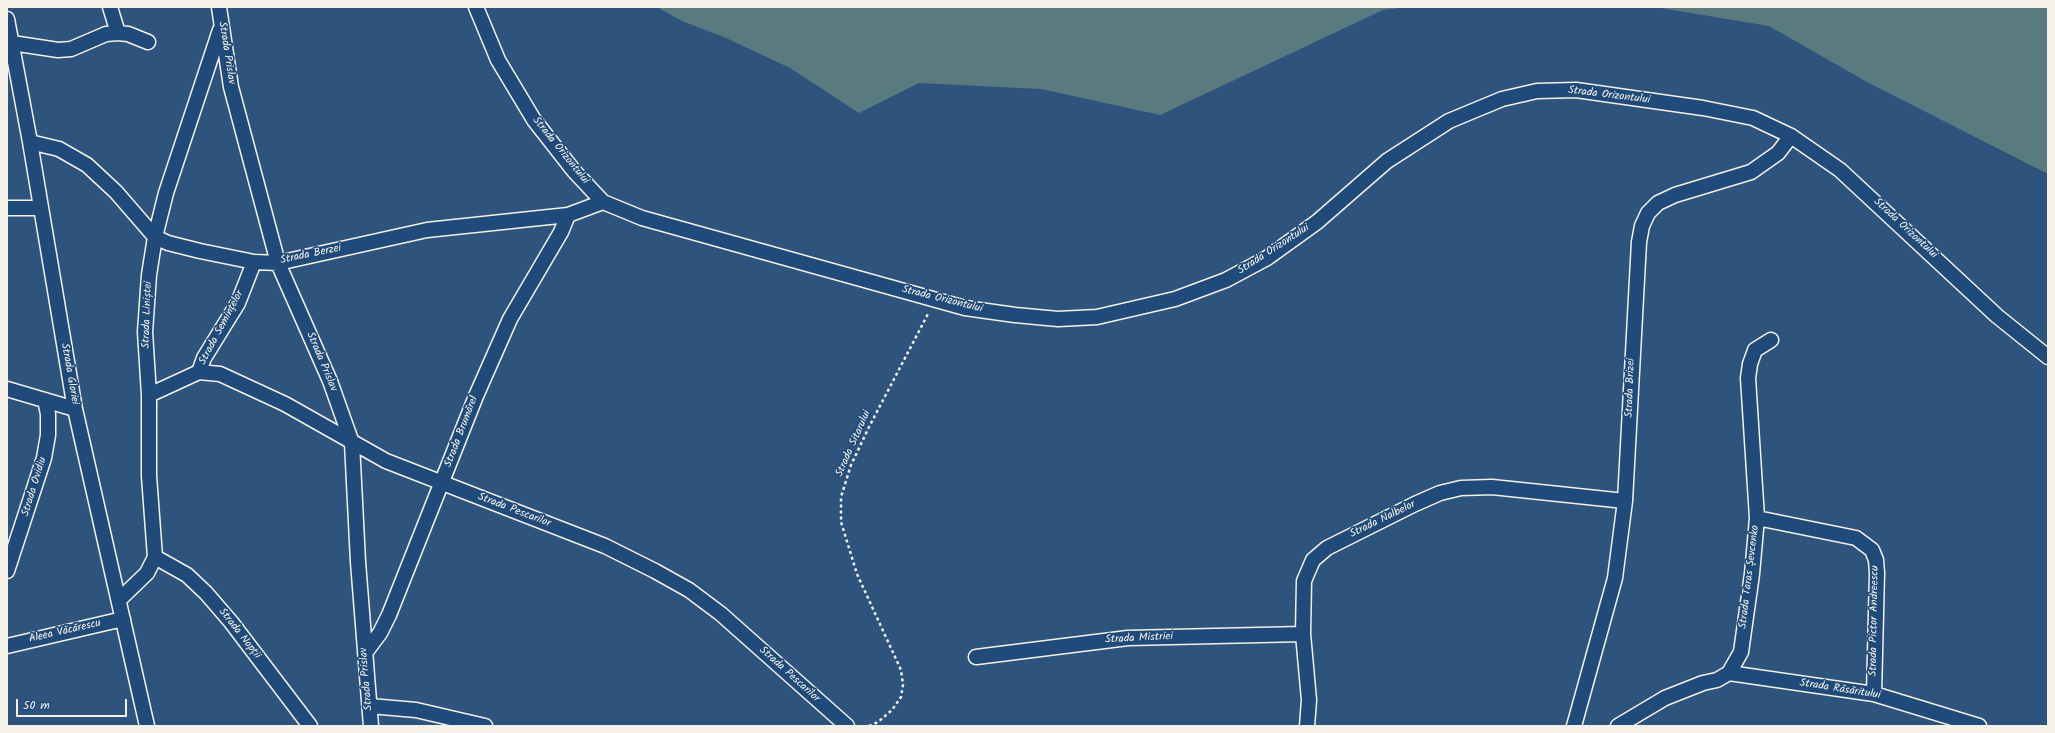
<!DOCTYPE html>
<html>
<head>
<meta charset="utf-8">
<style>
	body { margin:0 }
	#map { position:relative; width:2055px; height:733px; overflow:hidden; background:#2e537d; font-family:Kalam,sans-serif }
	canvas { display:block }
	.frame { position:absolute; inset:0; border:8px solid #f4f1e8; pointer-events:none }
	.scale { position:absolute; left:16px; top:699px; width:111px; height:18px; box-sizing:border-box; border:2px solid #f4f1e8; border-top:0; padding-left:5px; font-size:12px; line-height:14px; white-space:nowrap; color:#f4f1e8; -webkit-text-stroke:3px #1f4a7a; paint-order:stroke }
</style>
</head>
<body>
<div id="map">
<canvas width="2055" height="733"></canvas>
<div class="frame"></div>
<div class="scale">50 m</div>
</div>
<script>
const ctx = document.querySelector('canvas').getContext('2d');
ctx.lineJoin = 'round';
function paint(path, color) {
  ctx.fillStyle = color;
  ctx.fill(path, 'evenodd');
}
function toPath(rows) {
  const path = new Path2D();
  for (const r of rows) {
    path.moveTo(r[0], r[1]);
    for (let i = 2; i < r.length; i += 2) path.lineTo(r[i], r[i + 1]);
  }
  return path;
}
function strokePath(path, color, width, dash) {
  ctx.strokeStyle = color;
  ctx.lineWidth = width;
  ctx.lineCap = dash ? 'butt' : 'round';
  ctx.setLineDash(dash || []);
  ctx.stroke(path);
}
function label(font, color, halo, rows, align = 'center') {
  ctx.font = font + ' Kalam,sans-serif';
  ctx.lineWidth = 3.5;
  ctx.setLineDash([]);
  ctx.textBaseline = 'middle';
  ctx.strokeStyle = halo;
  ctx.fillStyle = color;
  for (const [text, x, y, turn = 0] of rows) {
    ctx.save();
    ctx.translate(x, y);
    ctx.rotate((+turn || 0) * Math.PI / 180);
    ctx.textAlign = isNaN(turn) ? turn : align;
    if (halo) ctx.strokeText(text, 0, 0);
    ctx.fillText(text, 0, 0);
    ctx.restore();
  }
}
const green = toPath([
	[657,7,1409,7,1383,10,1160,115,1041,89,919,83,859,113,790,68,726,38,682,21],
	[1655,7,2048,7,2048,174,1867,82,1769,26]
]);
const path = toPath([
	[869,726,878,722,892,710,901,697,903,685,901,670,857,574,841,522,841,497,851,465,869,427,929,312]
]);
const minor = toPath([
	[110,7,118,33],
	[219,7,231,87,278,263,330,381,352,443,358,562,371,726],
	[476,7,498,60,534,120,574,171,603,202,642,218,965,308,1015,315,1058,319,1097,317,1175,299,1226,280,1267,258,1317,222,1387,161,1449,121,1502,99,1537,91,1576,90,1703,108,1753,118,1791,136,1840,170,1997,316,2048,357],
	[7,19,30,142,75,409,147,726],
	[12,43,58,50,71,49,106,34,118,33,128,34,148,42],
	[30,142,59,149,87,165,116,192,155,237,168,243,200,251,254,262,278,263,427,230,568,215,603,202],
	[7,208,40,208],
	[199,372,204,358,238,303,254,262],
	[7,389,75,409],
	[149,395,199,372,220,374,285,404,386,461,605,546,655,571,689,590,721,614,847,726],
	[1757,518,1856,538,1872,550,1876,560,1877,573,1874,694],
	[155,557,187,575,206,593,231,622,310,726],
	[7,571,44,458,48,435,48,414,45,400],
	[119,600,147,573,155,557,149,476,149,395,145,332,149,275,155,237,166,193,220,30],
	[7,646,123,619],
	[365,653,380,633,389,615,476,396,510,319,561,232,568,215],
	[976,657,1128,638,1303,634],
	[1729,673,1874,694,1979,726],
	[370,706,416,710,485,726],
	[1307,726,1309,700,1303,634,1304,581,1313,560,1327,548,1415,504,1440,493,1461,488,1492,487,1625,501],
	[1574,726,1615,578,1625,501,1639,242,1642,226,1648,213,1658,203,1675,195,1751,172,1778,153,1791,136],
	[1618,726,1665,698,1703,683,1717,680,1729,673,1741,652,1752,574,1757,518,1748,378,1750,364,1755,350,1771,340]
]);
const streetNames = [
	["Strada Prislav",226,53,81],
	["Strada Orizontului",1609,96,7],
	["Strada Orizontului",560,151,51],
	["Strada Orizontului",1905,229,43],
	["Strada Orizontului",1274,250,-33],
	["Strada Berzei",311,255,-12],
	["Strada Orizontului",942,300,14],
	["Strada Liniștei",148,315,-88],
	["Strada Semințelor",222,328,-62],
	["Strada Prislav",321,362,67],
	["Strada Gloriei",69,374,80],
	["Strada Brizei",1631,388,-88],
	["Strada Brumărel",462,432,-69],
	["Strada Sitarului",854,444,-66],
	["Strada Ovidiu",35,487,-73],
	["Strada Pescarilor",514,511,21],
	["Strada Nalbelor",1383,520,-26],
	["Strada Taras Șevcenko",1750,577,-83],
	["Strada Pictor Andreescu",1875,621,-89],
	["Aleea Văcărescu",65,632,-13],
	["Strada Nopții",239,634,52],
	["Strada Mistriei",1139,639,-3],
	["Strada Pescarilor",789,675,42],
	["Strada Prislav",367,679,-95],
	["Strada Răsăritului",1840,690,9]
];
paint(green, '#597b80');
strokePath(minor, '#f4f1e8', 17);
strokePath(path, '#f4f1e8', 2.5, [3, 3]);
strokePath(minor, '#1f4a7a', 14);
label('11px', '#f4f1e8', '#1f4a7a', streetNames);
</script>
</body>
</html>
